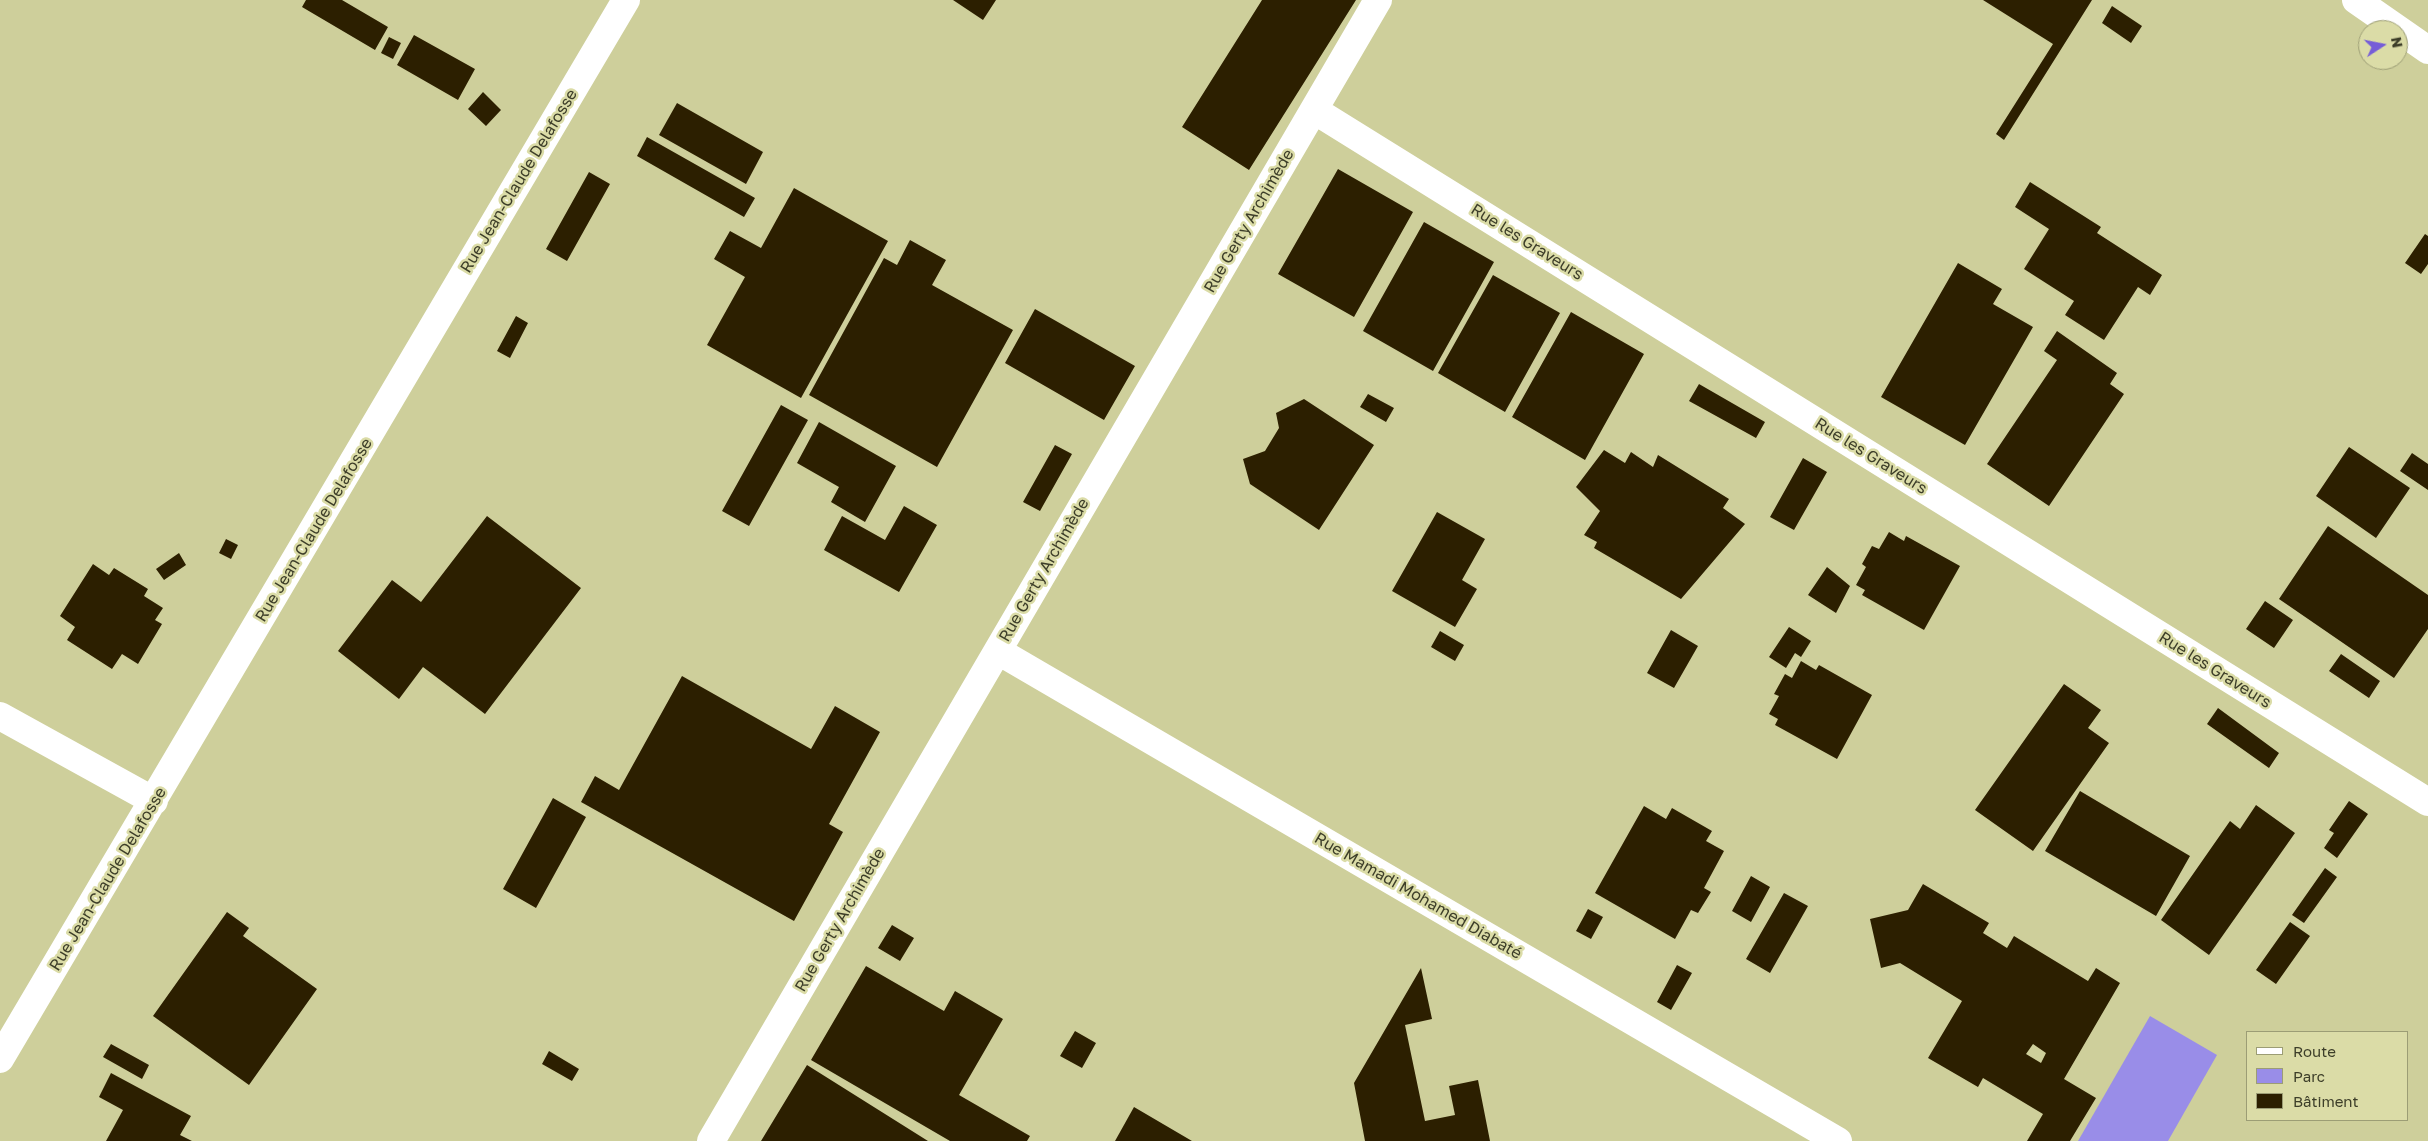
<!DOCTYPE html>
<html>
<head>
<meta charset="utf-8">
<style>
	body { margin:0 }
	#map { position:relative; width:2428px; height:1141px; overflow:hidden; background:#cecf9b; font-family:"Golos Text",sans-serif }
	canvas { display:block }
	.legend { position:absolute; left:2246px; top:1031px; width:162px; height:90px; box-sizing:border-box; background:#dbdca7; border:1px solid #9c9d75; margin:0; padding:6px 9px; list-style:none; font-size:15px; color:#3d3e29 }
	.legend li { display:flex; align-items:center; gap:10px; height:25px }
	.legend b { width:25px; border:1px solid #9c9d75 }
	.north { position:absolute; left:2358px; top:20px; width:50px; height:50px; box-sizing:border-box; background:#dbdca7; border:1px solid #9c9d75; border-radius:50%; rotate:79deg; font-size:14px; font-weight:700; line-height:20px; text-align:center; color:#3d3e29 }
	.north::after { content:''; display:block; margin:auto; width:18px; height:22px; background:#765dd8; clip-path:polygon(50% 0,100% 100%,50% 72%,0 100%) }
</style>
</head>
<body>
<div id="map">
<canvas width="2428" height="1141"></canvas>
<ul class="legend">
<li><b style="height:6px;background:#fff"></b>Route</li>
<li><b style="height:14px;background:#998de8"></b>Parc</li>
<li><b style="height:14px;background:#2c1f00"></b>Bâtiment</li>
</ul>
<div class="north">N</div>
</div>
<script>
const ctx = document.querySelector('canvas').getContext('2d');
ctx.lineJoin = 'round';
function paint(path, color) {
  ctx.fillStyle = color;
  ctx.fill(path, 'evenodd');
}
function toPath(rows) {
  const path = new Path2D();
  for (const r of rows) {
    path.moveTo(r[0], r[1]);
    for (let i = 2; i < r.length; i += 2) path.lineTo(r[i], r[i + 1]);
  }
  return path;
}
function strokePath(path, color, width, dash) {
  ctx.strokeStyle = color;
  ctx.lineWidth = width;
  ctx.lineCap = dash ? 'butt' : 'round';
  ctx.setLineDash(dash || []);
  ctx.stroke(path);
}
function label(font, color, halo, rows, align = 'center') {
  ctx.font = font + ' "Golos Text",sans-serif';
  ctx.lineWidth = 5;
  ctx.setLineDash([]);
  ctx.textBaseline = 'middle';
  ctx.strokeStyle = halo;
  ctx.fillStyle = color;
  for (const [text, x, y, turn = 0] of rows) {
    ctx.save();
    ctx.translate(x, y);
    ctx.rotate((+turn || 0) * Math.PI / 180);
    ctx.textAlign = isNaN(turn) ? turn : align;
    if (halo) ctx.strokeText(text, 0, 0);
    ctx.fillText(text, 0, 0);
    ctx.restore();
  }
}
const green = toPath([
	[2150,1016,2217,1055,2168,1141,2078,1141]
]);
const building = toPath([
	[306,0,342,0,388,27,375,50,302,7],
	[953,0,996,0,983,20],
	[1262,0,1356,0,1249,170,1182,127],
	[1983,0,2092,0,2004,140,1996,134,2053,44],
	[2112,6,2142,26,2131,43,2102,23],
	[414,35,475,69,458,100,397,65],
	[389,37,401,43,393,59,381,53],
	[483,92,501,110,486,126,468,109],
	[677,103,763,152,746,184,659,135],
	[647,137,755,198,744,217,637,156],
	[1338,169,1413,212,1354,317,1278,274],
	[589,172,610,184,567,261,546,249],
	[2030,182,2101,227,2097,233,2162,275,2150,295,2138,287,2104,340,2065,315,2074,301,2024,269,2049,229,2015,207],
	[794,188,888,241,801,398,707,345,745,277,714,259,730,231,761,248],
	[1424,222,1494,262,1433,371,1363,331],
	[2425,234,2428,236,2428,264,2421,274,2405,263],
	[910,240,946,260,932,285,1013,330,937,467,809,395,884,258,897,265],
	[1958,263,2002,289,1993,304,2033,327,1965,445,1881,397],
	[1493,275,1560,313,1505,412,1438,373],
	[1035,309,1135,366,1104,420,1005,363],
	[1571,312,1644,354,1585,460,1512,417],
	[516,316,528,323,510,358,497,351],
	[2057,331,2117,373,2110,384,2124,394,2049,506,1987,464,2057,360,2044,351],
	[1699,384,1765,422,1756,438,1689,401],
	[1368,394,1394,408,1386,422,1360,407],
	[1304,399,1374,445,1319,530,1250,484,1243,459,1265,451,1279,428,1276,413],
	[781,405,808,420,749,526,722,511],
	[819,422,896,466,865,522,831,502,839,487,797,463],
	[1055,445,1072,454,1040,511,1023,502],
	[2349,447,2410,488,2376,538,2316,496],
	[1604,450,1625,463,1631,452,1653,467,1658,455,1729,499,1723,508,1745,524,1681,599,1594,548,1597,542,1584,535,1600,511,1576,487],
	[2412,453,2428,464,2428,490,2400,471],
	[1803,458,1827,472,1794,530,1770,517],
	[904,506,937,525,899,592,824,550,842,516,885,540],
	[1437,512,1485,539,1462,580,1477,589,1455,627,1392,591],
	[487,516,581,588,485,714,423,667,399,699,338,651,392,580,421,602],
	[2328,526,2428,595,2428,629,2394,678,2279,599],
	[1889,532,1904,541,1906,536,1960,566,1924,630,1862,595,1865,590,1856,585,1866,567,1862,564,1872,546,1879,549],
	[226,539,238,545,231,559,219,553],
	[179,553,186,565,164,580,156,569],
	[93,564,109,575,114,568,148,589,144,596,163,608,155,620,162,624,138,664,122,654,112,669,67,640,75,627,60,616],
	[1827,567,1850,586,1836,613,1808,595],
	[2265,601,2293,620,2274,648,2246,629],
	[1789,627,1811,641,1801,657,1795,653,1786,668,1769,657],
	[1671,630,1698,646,1674,688,1647,673],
	[1440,631,1464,645,1455,661,1431,647],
	[2341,654,2380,681,2369,698,2329,671],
	[1801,661,1816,670,1819,665,1872,695,1837,759,1775,725,1778,719,1769,714,1779,696,1774,694,1785,674,1792,678],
	[682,676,811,749,835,706,880,732,829,824,843,832,794,921,581,802,595,776,619,790],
	[2064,684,2101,710,2088,728,2109,743,2033,851,1975,810],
	[2218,708,2279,753,2269,768,2207,724],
	[2080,791,2190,856,2156,916,2045,851],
	[553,798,586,817,536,908,503,889],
	[2349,801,2368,814,2337,858,2324,848,2334,833,2329,830],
	[2256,805,2295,833,2209,955,2161,920,2230,821,2240,829],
	[1644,806,1666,819,1672,808,1712,831,1706,841,1724,851,1704,888,1711,892,1698,913,1691,910,1675,939,1595,893],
	[2325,868,2337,877,2304,923,2292,915],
	[1751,876,1770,887,1751,922,1732,911],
	[1923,884,1989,923,1983,933,2007,948,2014,936,2088,981,2096,968,2120,983,2064,1079,2096,1098,2070,1141,2027,1141,2043,1114,1983,1078,1978,1087,1928,1058,1962,1001,1900,963,1881,968,1870,919,1908,910],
	[2033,1044,2046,1053,2041,1063,2026,1054],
	[1784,893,1808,906,1770,973,1746,959],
	[1588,909,1603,917,1591,939,1576,931],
	[227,912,249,928,243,936,317,989,249,1085,153,1016],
	[2290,922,2310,936,2276,984,2256,970],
	[892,925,914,938,900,961,878,948],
	[1677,965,1692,973,1671,1010,1657,1002],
	[866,966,944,1011,955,991,1003,1019,959,1095,1030,1136,1027,1141,950,1141,811,1060],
	[1421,968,1432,1019,1405,1025,1425,1121,1455,1115,1449,1086,1478,1080,1490,1141,1365,1141,1354,1083],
	[1075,1031,1096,1043,1082,1068,1060,1056],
	[111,1044,149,1065,142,1079,103,1057],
	[549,1051,579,1069,572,1081,542,1064],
	[807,1065,928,1141,761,1141],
	[111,1073,191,1116,180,1135,192,1141,106,1141,123,1110,99,1097],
	[1134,1107,1192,1141,1115,1141]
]);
const street = toPath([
	[2356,0,2428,50],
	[1314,110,2428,802],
	[998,651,1838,1141],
	[0,716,154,801],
	[0,1059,626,0],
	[711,1141,1378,0]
]);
const streetNames = [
	["Rue Jean-Claude Delafosse",519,181,-59],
	["Rue Gerty Archimède",1249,221,-60],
	["Rue les Graveurs",1527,242,32],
	["Rue les Graveurs",1871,456,32],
	["Rue Jean-Claude Delafosse",314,530,-59],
	["Rue Gerty Archimède",1044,570,-60],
	["Rue les Graveurs",2215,670,32],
	["Rue Jean-Claude Delafosse",108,879,-59],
	["Rue Mamadi Mohamed Diabaté",1418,896,30],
	["Rue Gerty Archimède",840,920,-60]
];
paint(green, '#998de8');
paint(building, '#2c1f00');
strokePath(street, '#fff', 28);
label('16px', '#3d3e29', '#dbdca7', streetNames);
</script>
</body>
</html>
